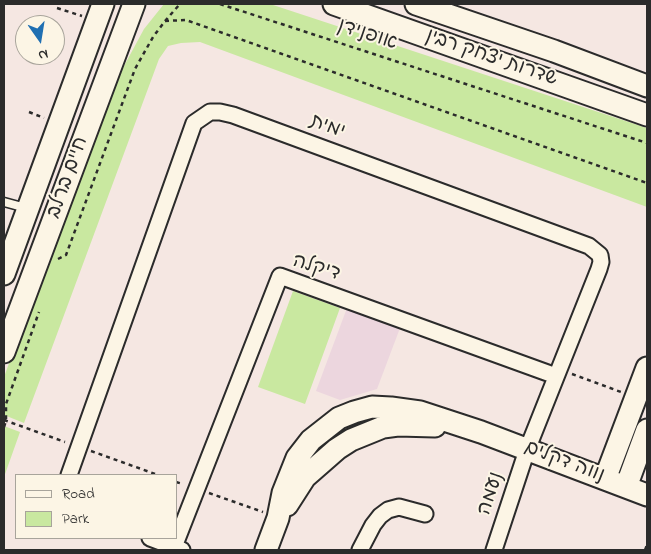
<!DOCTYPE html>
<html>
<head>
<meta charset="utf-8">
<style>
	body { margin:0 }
	#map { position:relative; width:651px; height:554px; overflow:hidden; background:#f5e7e2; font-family:"Indie Flower",sans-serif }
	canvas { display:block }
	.frame { position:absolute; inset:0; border:5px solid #2b2b2b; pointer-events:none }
	.legend { position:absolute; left:15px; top:474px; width:162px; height:65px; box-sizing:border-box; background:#fcf5e5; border:1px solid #a8a49b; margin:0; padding:6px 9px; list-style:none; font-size:15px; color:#2b2b2b }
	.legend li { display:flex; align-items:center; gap:10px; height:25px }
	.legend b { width:25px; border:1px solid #a8a49b }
	.north { position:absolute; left:15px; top:15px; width:50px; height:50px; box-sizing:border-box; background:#fcf5e5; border:1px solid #a8a49b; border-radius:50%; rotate:167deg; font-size:14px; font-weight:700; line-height:20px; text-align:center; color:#2b2b2b }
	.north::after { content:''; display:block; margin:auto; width:18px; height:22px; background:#1f6fb2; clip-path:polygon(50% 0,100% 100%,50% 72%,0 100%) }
</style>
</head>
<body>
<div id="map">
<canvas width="651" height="554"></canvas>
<div class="frame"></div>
<ul class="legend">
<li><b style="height:6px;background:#fcf5e5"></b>Road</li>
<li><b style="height:14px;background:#c9e8a0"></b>Park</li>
</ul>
<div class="north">N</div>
</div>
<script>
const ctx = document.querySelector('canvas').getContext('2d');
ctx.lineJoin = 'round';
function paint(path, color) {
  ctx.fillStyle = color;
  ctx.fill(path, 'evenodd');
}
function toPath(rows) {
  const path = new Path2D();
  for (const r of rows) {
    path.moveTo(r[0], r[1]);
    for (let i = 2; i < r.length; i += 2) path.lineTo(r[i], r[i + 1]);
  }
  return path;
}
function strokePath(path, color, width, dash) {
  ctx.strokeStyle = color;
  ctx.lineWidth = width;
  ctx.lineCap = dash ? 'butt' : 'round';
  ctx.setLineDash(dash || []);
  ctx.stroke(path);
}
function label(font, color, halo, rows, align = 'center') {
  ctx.font = font + ' "Indie Flower","Playpen Sans Hebrew",sans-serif';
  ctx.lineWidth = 4;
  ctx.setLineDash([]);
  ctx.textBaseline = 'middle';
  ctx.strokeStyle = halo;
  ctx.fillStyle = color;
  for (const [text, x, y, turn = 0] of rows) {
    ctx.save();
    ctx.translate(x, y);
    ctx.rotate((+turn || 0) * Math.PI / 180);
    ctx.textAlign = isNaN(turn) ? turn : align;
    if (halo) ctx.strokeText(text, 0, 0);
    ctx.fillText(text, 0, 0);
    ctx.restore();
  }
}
const built = toPath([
	[347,308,400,328,377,389,340,400,316,391]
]);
const green = toPath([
	[164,4,270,4,647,128,647,207,200,42,181,43,168,46,159,59,24,423,4,415,4,377,104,103,144,29],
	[293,291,340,308,305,404,258,387],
	[4,426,20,432,4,477]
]);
const path = toPath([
	[220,4,647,143],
	[57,8,82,16],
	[165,21,186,20,647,183],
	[29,112,44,118],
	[58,259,66,255,135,69,153,37,165,21,180,4],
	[572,374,621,392],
	[4,420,65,442],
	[4,427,6,421,6,404,39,312],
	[91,451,158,475],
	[176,482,183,484],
	[209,493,263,512],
	[645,550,647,545]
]);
const lane = toPath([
	[4,202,26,208]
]);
const street = toPath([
	[69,475,194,123,210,112,220,112,233,115,589,246,600,255,601,262,599,269,527,450,494,550],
	[150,538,182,550],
	[174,547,280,276,556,376],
	[360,550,373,525,380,516,388,510,399,507,425,514]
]);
const secondary = toPath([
	[334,4,647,115],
	[416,4,554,51,647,86],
	[4,274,103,4],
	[4,352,134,4],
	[605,479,647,368],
	[626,487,647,430],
	[287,505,305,477,337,449,351,440,383,427,398,425,435,426],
	[266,550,278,518,283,493,297,458,311,440,339,418,354,412,372,407,391,408,420,412,481,432,647,495]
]);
const streetNames = [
	["אופנידן",367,36,18],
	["שדרות יצחק רבין",491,59,19],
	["ימית",327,128,20],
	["חיים ברלב",69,178,-70],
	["דיקלה",316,269,17],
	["נווה דקלים",564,463,21],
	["נעמה",492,494,-72]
];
paint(built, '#ecd6de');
paint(green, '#c9e8a0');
strokePath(lane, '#2b2b2b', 11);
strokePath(street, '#2b2b2b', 19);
strokePath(secondary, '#2b2b2b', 25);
strokePath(path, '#2b2b2b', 2.5, [4, 4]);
strokePath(lane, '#fcf5e5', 8);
strokePath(street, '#fcf5e5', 15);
strokePath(secondary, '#fcf5e5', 21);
label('20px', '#2b2b2b', '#fcf5e5', streetNames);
</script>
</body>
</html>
